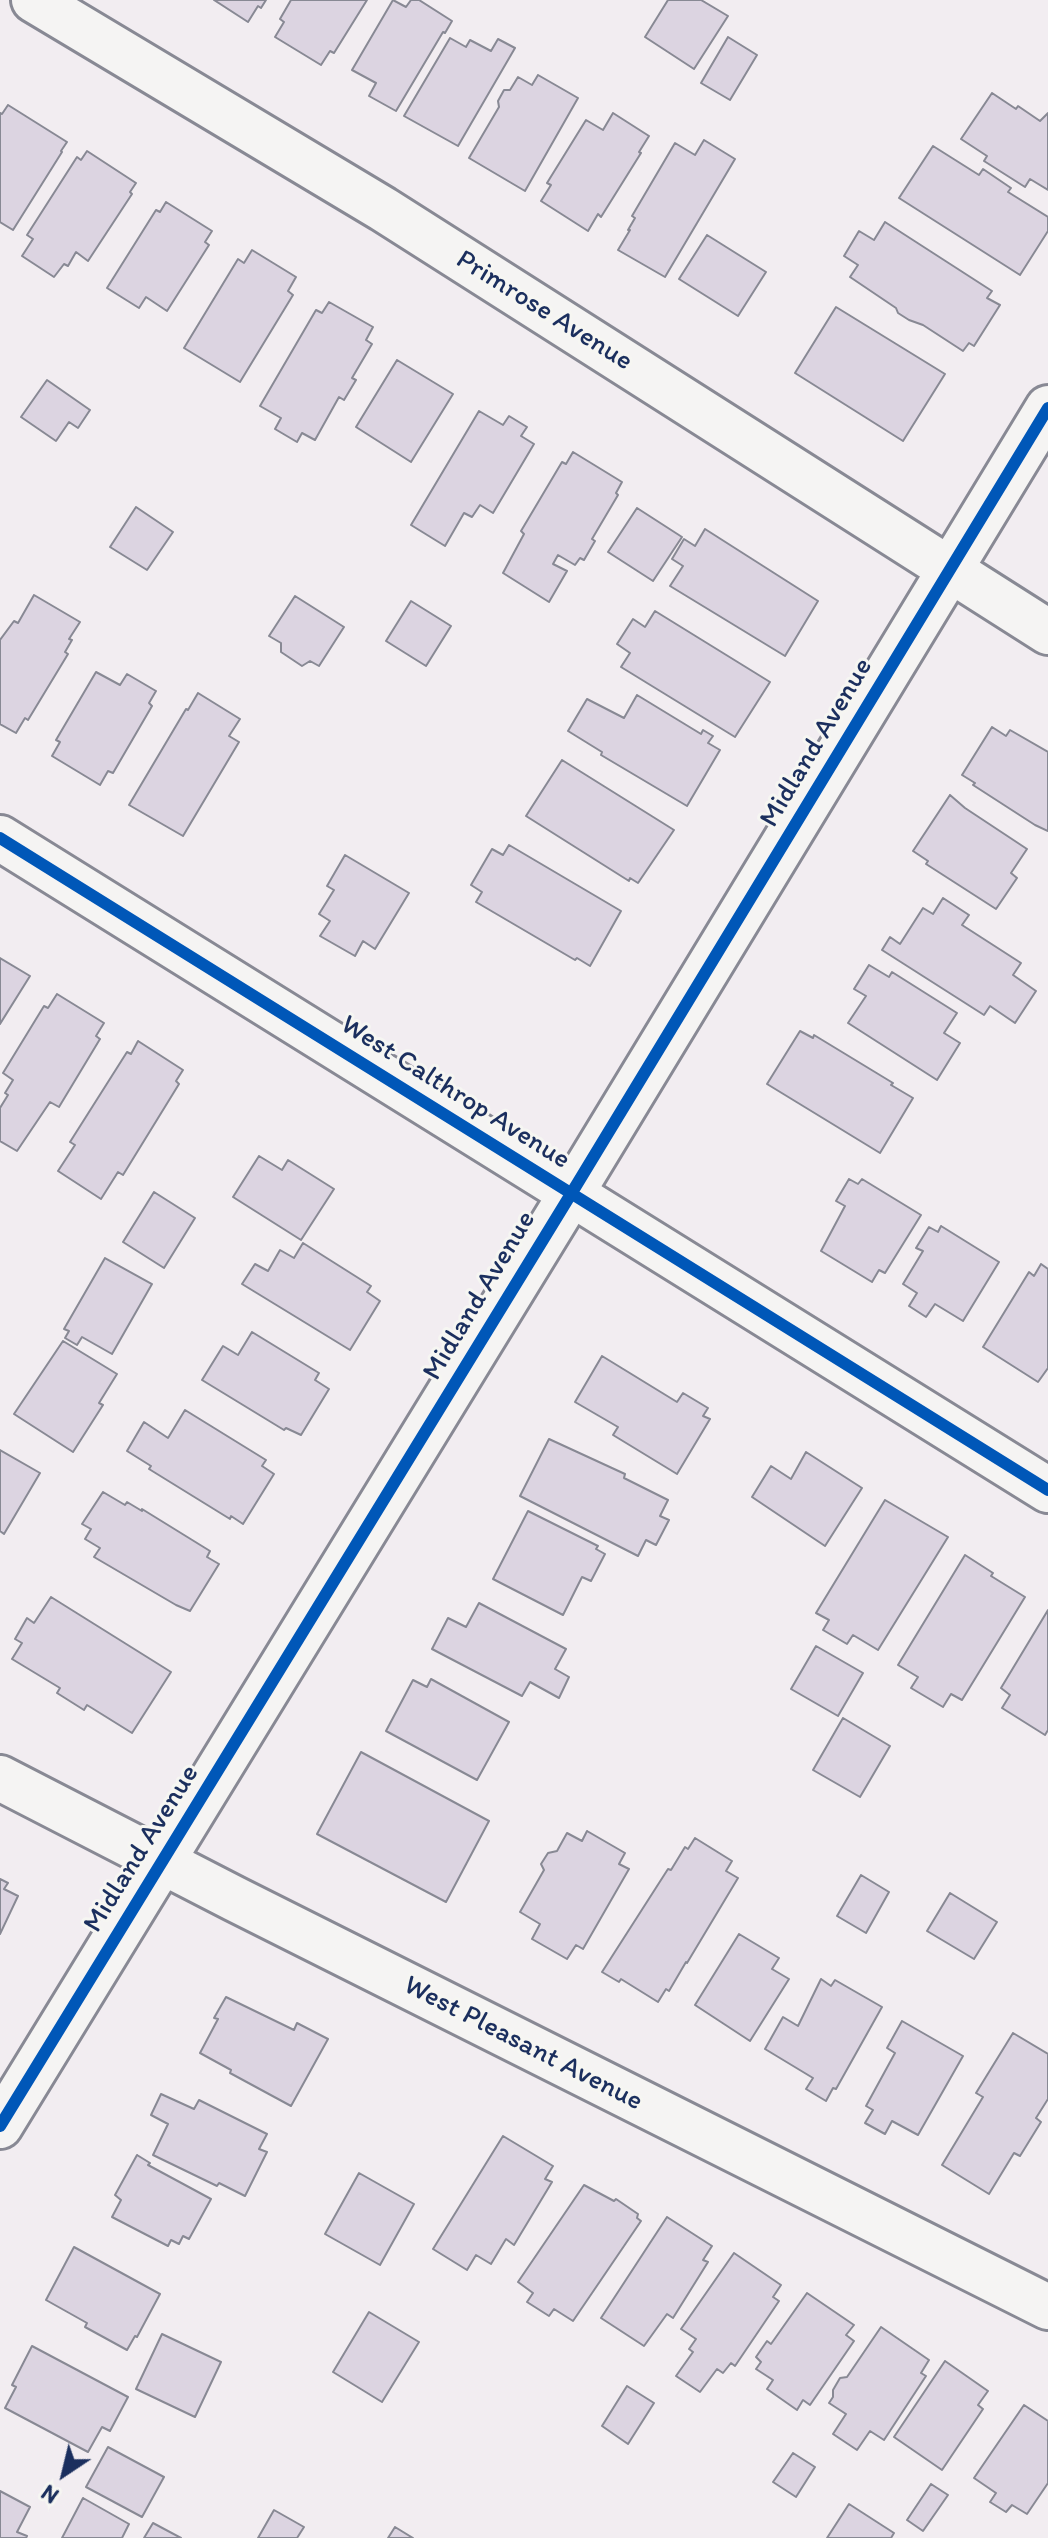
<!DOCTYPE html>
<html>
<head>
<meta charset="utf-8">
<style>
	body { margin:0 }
	#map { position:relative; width:1048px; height:2538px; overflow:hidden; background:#f2edf1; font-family:Itim,sans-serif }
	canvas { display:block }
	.north { position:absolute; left:24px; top:2434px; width:80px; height:80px; -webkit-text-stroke:6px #f6f6f2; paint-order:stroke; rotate:215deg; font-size:22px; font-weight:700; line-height:32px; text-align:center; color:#1b2f5e }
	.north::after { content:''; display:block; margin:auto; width:28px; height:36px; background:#1b2f5e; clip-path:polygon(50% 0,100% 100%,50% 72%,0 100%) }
</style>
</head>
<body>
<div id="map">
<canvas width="1048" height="2538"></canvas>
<div class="north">N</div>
</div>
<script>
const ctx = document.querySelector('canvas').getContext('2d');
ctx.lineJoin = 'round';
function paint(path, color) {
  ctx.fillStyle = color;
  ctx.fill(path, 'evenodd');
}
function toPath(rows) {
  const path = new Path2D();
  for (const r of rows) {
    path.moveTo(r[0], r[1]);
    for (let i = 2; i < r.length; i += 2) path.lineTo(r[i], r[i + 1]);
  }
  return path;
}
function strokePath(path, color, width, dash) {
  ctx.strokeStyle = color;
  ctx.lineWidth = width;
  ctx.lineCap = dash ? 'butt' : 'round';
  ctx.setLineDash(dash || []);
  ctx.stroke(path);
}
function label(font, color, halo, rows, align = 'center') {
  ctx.font = font + ' Itim,sans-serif';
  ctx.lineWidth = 6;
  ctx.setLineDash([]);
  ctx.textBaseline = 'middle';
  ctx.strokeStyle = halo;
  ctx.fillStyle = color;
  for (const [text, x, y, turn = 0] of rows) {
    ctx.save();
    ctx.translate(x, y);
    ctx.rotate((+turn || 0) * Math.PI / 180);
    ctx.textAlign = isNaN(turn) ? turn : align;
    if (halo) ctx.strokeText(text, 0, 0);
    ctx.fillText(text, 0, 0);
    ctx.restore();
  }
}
const building = toPath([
	[214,0,266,0,261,8,258,6,248,22,214,0],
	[291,0,367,0,334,53,330,51,321,65,275,37,284,22,280,19,291,0],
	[393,0,406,7,411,0,419,0,452,21,445,33,443,32,396,111,369,96,376,83,352,70,393,0],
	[668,0,701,0,728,16,694,69,645,37,668,0],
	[728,37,757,55,730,100,701,83,728,37],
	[450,38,466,47,470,40,491,51,498,39,515,48,458,146,404,116,450,38],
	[538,75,578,98,525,191,469,158,499,107,498,101,504,90,510,90,518,77,532,85,538,75],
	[992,93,1016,109,1018,106,1040,121,1048,113,1048,190,1030,179,1025,187,984,161,987,156,961,139,992,93],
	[8,105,67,142,61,151,62,152,13,230,0,222,0,113,2,114,8,105],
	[613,113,649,136,639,152,641,153,601,217,598,214,588,231,541,201,551,185,547,183,586,120,603,130,613,113],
	[704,140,735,159,665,277,618,250,630,230,628,230,635,218,632,216,675,143,695,155,704,140],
	[933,146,979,175,983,169,1011,188,1008,192,1048,217,1048,231,1020,275,899,198,933,146],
	[87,151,136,183,130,192,132,194,88,261,76,252,68,266,64,264,54,277,22,256,33,239,27,235,77,157,81,160,87,151],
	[166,202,212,231,205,242,209,245,167,311,146,297,139,308,107,288,156,210,160,212,166,202],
	[885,222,992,291,987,298,1000,305,974,346,969,343,963,351,923,325,909,320,898,313,896,308,850,277,858,265,844,256,859,231,874,240,885,222],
	[707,235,766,272,738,316,679,279,707,235],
	[252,250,296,277,288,291,293,295,240,382,184,348,238,259,244,263,252,250],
	[329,302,373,327,366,340,372,344,352,378,356,380,344,400,339,397,315,440,302,433,297,442,275,429,281,418,260,406,316,310,322,313,329,302],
	[836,307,945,374,903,441,795,373,836,307],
	[397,360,453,394,411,462,356,427,397,360],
	[47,380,90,410,78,428,69,422,56,441,21,417,47,380],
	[479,411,503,425,509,416,527,427,521,436,534,444,493,513,480,505,472,517,464,513,445,546,411,525,479,411],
	[573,452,622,482,616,493,618,495,592,539,595,541,584,560,580,558,575,565,558,555,553,564,567,571,549,602,503,573,524,534,521,531,562,462,566,464,573,452],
	[136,507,173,532,147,570,110,547,136,507],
	[637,508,682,537,653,581,608,552,637,508],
	[705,529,818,601,785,656,670,586,683,566,672,559,684,539,695,546,705,529],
	[34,595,80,622,69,639,72,640,65,652,68,654,28,720,25,718,16,733,0,724,0,640,14,621,18,623,34,595],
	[295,596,344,627,319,666,310,661,302,666,281,652,281,643,269,636,295,596],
	[411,601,451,626,426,666,386,641,411,601],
	[655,611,770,682,735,737,621,667,630,653,617,644,633,619,645,627,655,611],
	[96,672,120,685,127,674,156,691,149,703,152,706,113,773,108,771,100,785,52,756,60,742,56,740,96,672],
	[198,693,240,719,229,736,239,742,183,836,129,805,186,709,188,710,198,693],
	[637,695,701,734,703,730,713,736,708,743,720,750,687,806,601,755,602,752,568,731,587,699,624,718,637,695],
	[992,727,1006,736,1010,730,1048,752,1048,831,1035,825,973,785,975,783,962,775,992,727],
	[562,760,674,830,638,883,630,878,629,881,526,816,562,760],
	[950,795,965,808,1027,849,1011,873,1017,878,996,909,926,864,928,861,913,851,950,795],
	[509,845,621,911,590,966,577,958,575,960,476,902,482,892,471,885,492,849,503,855,509,845],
	[345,855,409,893,375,949,363,941,355,956,320,936,330,921,319,914,334,890,327,886,345,855],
	[943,898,969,915,962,925,1021,963,1013,975,1036,991,1015,1023,990,1006,984,1015,882,950,890,937,900,944,923,908,933,914,943,898],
	[0,958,30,976,0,1024,0,958],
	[869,965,889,977,892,972,957,1013,944,1033,960,1043,937,1080,848,1023,866,996,854,989,869,965],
	[57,994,104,1023,96,1036,100,1039,59,1107,50,1102,17,1151,0,1141,0,1108,8,1095,5,1093,13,1080,3,1073,44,1006,48,1008,57,994],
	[800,1031,813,1038,814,1035,893,1083,891,1085,913,1098,880,1153,767,1084,800,1031],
	[138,1041,183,1070,176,1081,179,1084,123,1175,118,1172,101,1199,58,1171,75,1145,70,1142,127,1052,131,1054,138,1041],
	[259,1156,282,1170,288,1160,334,1189,301,1240,233,1197,259,1156],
	[849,1179,858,1184,862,1179,921,1215,885,1273,879,1270,872,1282,821,1251,845,1206,836,1201,849,1179],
	[154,1192,195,1218,164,1268,123,1242,154,1192],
	[941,1226,999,1262,963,1321,935,1304,926,1317,909,1306,917,1293,903,1284,923,1251,916,1248,929,1227,938,1232,941,1226],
	[303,1243,371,1286,367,1292,380,1301,350,1350,242,1284,255,1264,268,1271,280,1250,294,1258,303,1243],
	[105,1258,152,1284,112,1354,82,1337,77,1345,65,1338,69,1331,64,1329,105,1258],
	[1041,1264,1048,1269,1048,1368,1038,1382,983,1347,1029,1272,1034,1276,1041,1264],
	[252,1332,319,1373,315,1380,329,1389,301,1435,286,1428,284,1430,202,1380,223,1346,238,1355,252,1332],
	[63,1341,117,1374,99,1403,103,1405,73,1452,14,1414,63,1341],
	[602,1356,677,1402,683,1393,708,1408,703,1416,710,1419,677,1474,613,1435,618,1427,575,1402,602,1356],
	[185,1410,266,1460,262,1466,274,1474,243,1524,231,1516,230,1519,149,1469,151,1466,127,1451,144,1422,168,1438,185,1410],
	[549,1439,625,1474,624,1478,668,1500,660,1516,669,1520,656,1545,646,1540,638,1556,520,1496,549,1439],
	[0,1450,40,1473,4,1534,0,1531,0,1450],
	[806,1452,862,1488,825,1546,752,1497,771,1466,791,1479,806,1452],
	[103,1492,125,1505,127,1502,142,1511,142,1509,210,1551,207,1557,219,1564,190,1611,176,1605,94,1557,100,1548,85,1539,91,1529,82,1524,103,1492],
	[885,1500,948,1537,878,1650,853,1635,847,1644,823,1630,829,1620,816,1613,885,1500],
	[528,1511,598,1546,596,1549,605,1554,591,1581,582,1577,563,1615,493,1579,528,1511],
	[965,1555,993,1573,991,1576,1025,1597,962,1700,951,1694,943,1707,911,1688,918,1677,898,1665,965,1555],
	[51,1597,171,1672,132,1733,87,1705,84,1710,57,1693,60,1688,12,1659,22,1643,15,1639,27,1618,34,1623,51,1597],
	[479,1603,566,1649,555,1669,569,1677,559,1698,530,1682,522,1696,432,1649,448,1618,466,1627,479,1603],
	[1048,1610,1048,1730,1045,1735,1002,1708,1010,1695,1001,1688,1048,1610],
	[816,1646,863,1673,838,1716,791,1689,816,1646],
	[431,1679,509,1722,477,1780,386,1731,413,1680,427,1687,431,1679],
	[843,1718,890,1746,860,1797,813,1770,843,1718],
	[361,1752,489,1821,446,1902,317,1834,361,1752],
	[587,1831,625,1853,619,1864,629,1869,583,1949,576,1945,567,1959,532,1939,540,1924,520,1912,544,1870,541,1864,548,1853,557,1851,567,1833,582,1841,587,1831],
	[695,1838,732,1861,726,1871,738,1878,687,1963,686,1962,669,1991,666,1989,658,2002,621,1979,619,1982,602,1972,668,1869,671,1870,685,1847,688,1849,695,1838],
	[861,1875,889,1892,866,1933,837,1916,861,1875],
	[0,1879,8,1883,4,1889,18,1896,0,1934,0,1879],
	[950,1893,997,1922,974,1959,927,1931,950,1893],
	[739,1934,779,1958,772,1969,789,1979,750,2041,695,2005,739,1934],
	[821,1979,831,1986,835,1980,882,2007,836,2089,833,2088,826,2101,806,2089,813,2078,765,2049,783,2017,798,2026,821,1979],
	[226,1997,294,2030,297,2023,328,2039,291,2106,230,2073,231,2070,200,2053,218,2019,214,2018,226,1997],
	[902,2021,963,2056,918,2135,892,2121,885,2134,865,2123,873,2110,866,2106,895,2053,887,2048,902,2021],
	[1013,2033,1048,2054,1048,2099,1036,2118,1041,2122,1020,2156,1014,2153,989,2194,942,2165,983,2097,976,2093,1013,2033],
	[161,2094,194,2109,199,2100,267,2134,259,2149,267,2152,245,2196,219,2183,217,2186,153,2155,168,2124,151,2115,161,2094],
	[503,2136,553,2166,545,2179,552,2182,514,2245,506,2239,491,2264,476,2255,467,2270,433,2249,503,2136],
	[137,2155,150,2163,148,2165,211,2199,189,2239,183,2236,179,2244,171,2240,168,2246,112,2217,121,2200,115,2195,137,2155],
	[359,2173,414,2204,380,2265,325,2234,359,2173],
	[584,2185,614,2201,616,2199,638,2214,637,2218,641,2221,573,2321,554,2309,549,2316,527,2302,533,2293,518,2282,584,2185],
	[667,2217,712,2246,703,2260,708,2262,673,2318,667,2314,644,2346,601,2318,667,2217],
	[74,2247,160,2294,137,2337,135,2336,127,2350,85,2327,87,2323,46,2300,74,2247],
	[734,2253,781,2285,773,2297,779,2301,735,2366,731,2363,723,2373,717,2369,700,2392,676,2376,693,2352,689,2349,696,2339,681,2329,734,2253],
	[807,2293,854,2325,846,2335,854,2341,810,2405,803,2400,797,2410,767,2389,773,2380,756,2369,761,2362,756,2357,767,2341,771,2344,807,2293],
	[369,2312,419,2342,382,2402,333,2372,369,2312],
	[881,2327,929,2360,921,2373,926,2376,884,2440,870,2431,857,2450,833,2434,846,2414,829,2403,833,2397,833,2390,840,2378,847,2377,881,2327],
	[162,2334,221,2362,195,2417,136,2389,162,2334],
	[32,2346,128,2397,110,2431,102,2427,88,2452,5,2408,16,2387,12,2385,32,2346],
	[945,2361,988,2391,978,2405,983,2409,942,2470,894,2437,945,2361],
	[627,2386,654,2403,628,2444,602,2426,627,2386],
	[1024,2405,1048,2421,1048,2483,1027,2514,1012,2505,1006,2512,990,2502,996,2493,974,2478,1024,2405],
	[108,2447,164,2477,142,2517,86,2487,108,2447],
	[793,2453,815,2467,796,2497,773,2482,793,2453],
	[931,2484,948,2495,923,2531,907,2520,931,2484],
	[0,2491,30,2507,17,2532,27,2536,26,2538,0,2538,0,2491],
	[83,2498,129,2524,122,2538,62,2538,83,2498],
	[849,2504,894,2533,891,2538,827,2538,849,2504],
	[274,2510,304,2527,297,2538,258,2538,274,2510],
	[153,2523,181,2538,144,2538,153,2523],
	[395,2527,413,2538,388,2538,395,2527]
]);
const street = toPath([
	[34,0,383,209,1048,632],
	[0,838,1048,1490],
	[0,1778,235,1899,1048,2307]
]);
const secondary = toPath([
	[0,2126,571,1194,1048,408]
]);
const cycleway = toPath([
	[0,838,1048,1490],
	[0,2126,571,1194,1048,408]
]);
const streetNames = [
	["Primrose Avenue",544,311,32],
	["Midland Avenue",817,743,-59],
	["West Calthrop Avenue",455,1093,32],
	["Midland Avenue",480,1296,-59],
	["Midland Avenue",142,1849,-58],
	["West Pleasant Avenue",523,2044,27]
];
paint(building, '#dcd4e1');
strokePath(building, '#888994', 2);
strokePath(street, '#888994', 50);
strokePath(secondary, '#888994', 50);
strokePath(street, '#f5f4f3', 44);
strokePath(secondary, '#f5f4f3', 44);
strokePath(cycleway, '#0057b8', 12);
label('28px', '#1b2f5e', '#f6f6f2', streetNames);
</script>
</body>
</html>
